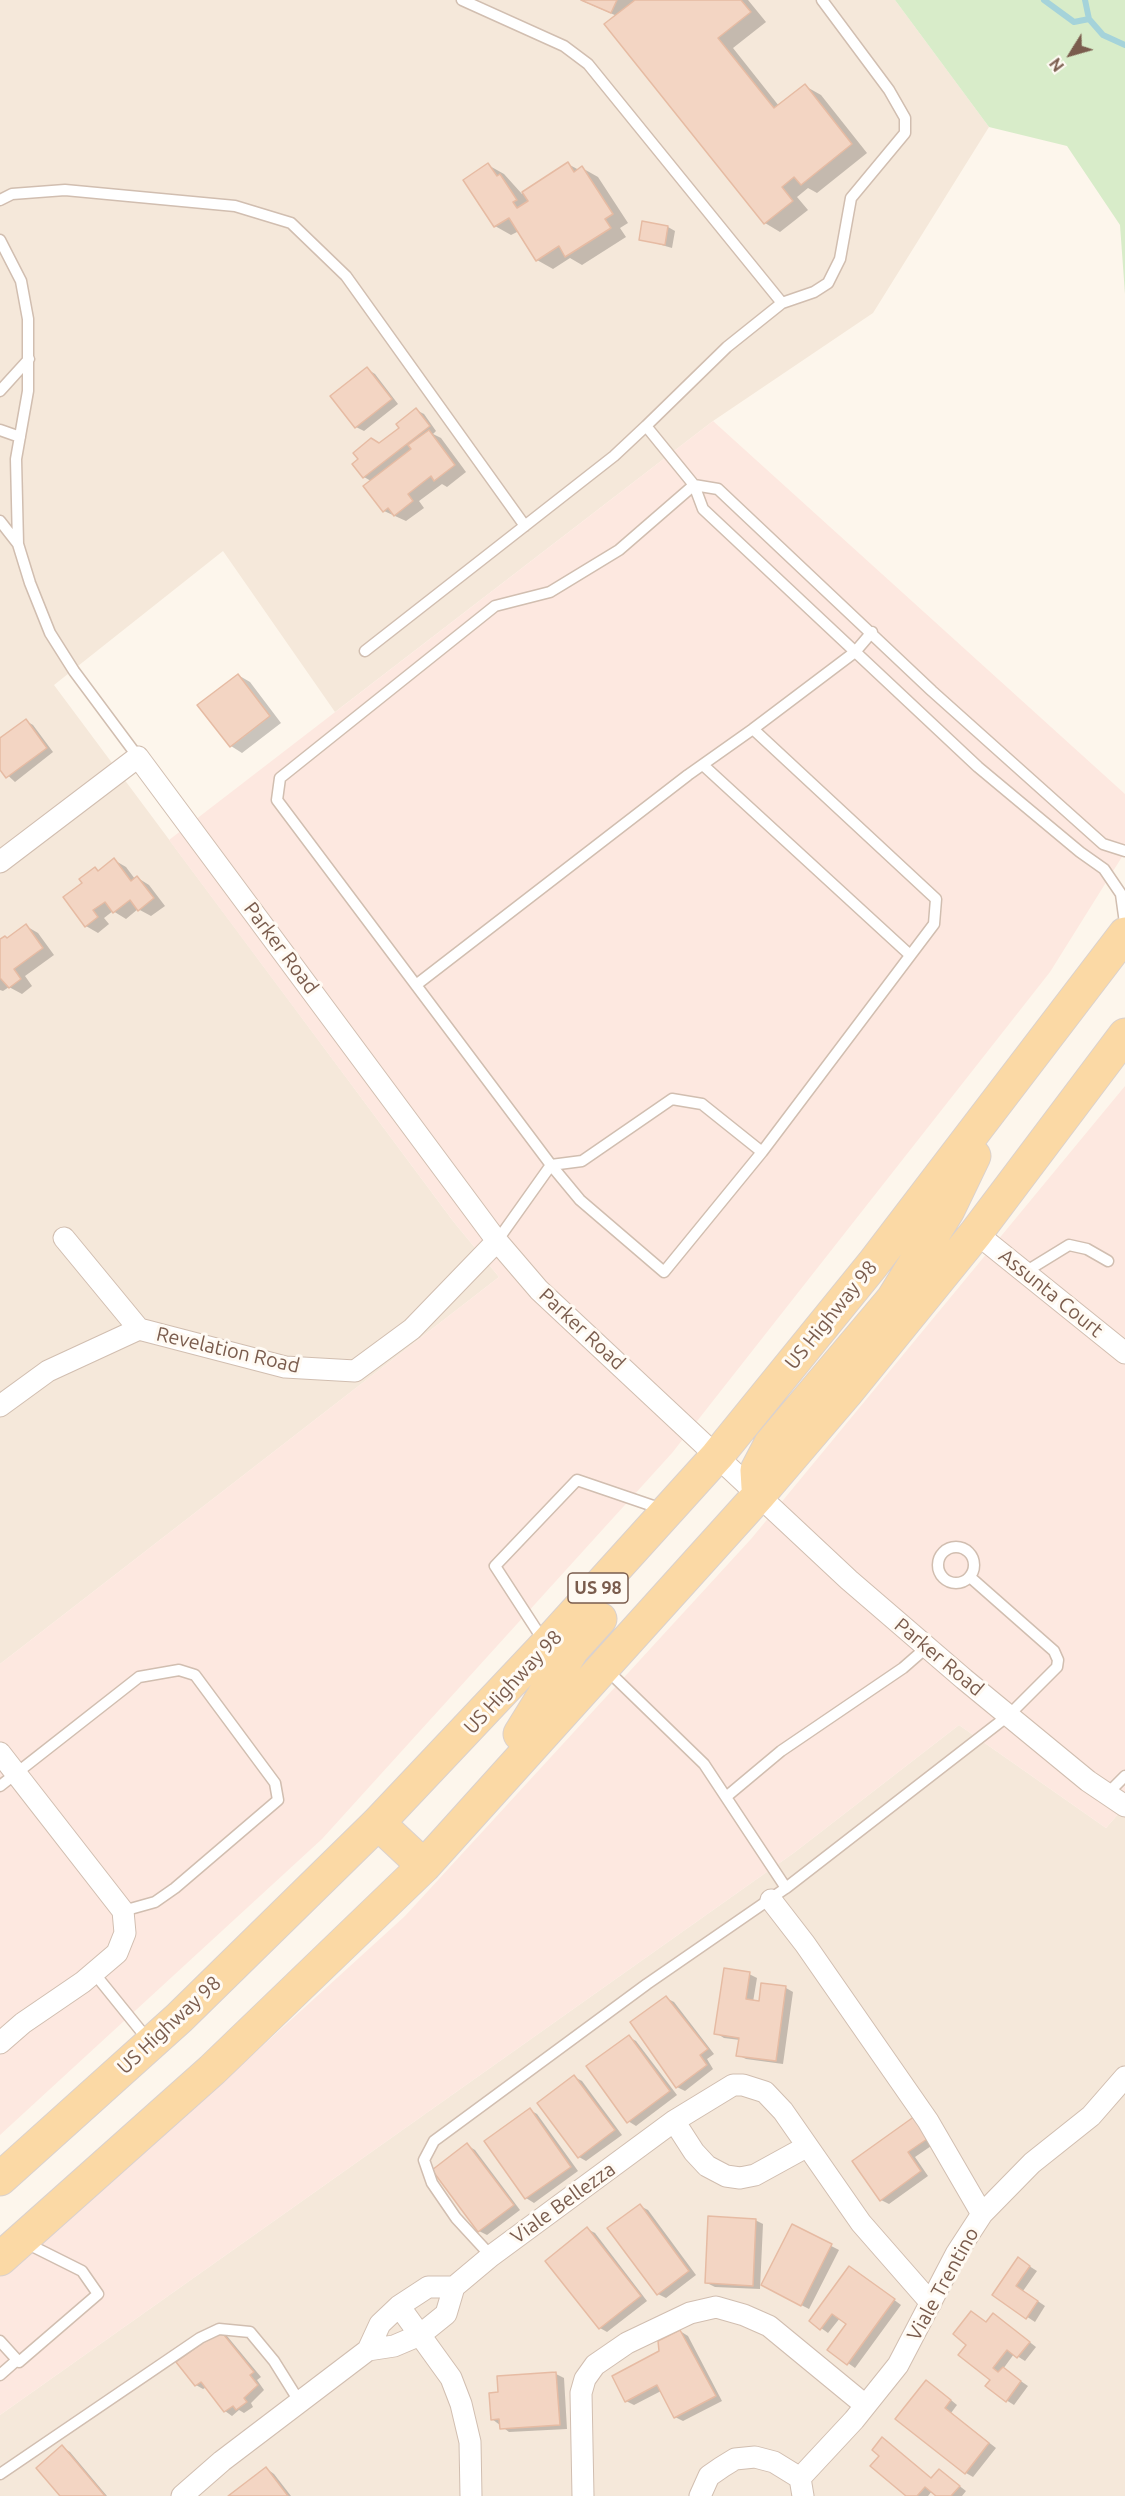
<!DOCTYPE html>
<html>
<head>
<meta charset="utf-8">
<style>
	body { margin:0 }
	#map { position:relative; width:1125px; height:2496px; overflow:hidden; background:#fdf6ec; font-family:Ubuntu,sans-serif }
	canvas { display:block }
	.north { position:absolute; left:1041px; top:24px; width:60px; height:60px; -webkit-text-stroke:4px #fffaf3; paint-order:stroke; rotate:233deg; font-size:16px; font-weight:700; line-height:24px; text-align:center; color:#7a5c4d }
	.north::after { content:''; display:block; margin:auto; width:21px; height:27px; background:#7a5c4d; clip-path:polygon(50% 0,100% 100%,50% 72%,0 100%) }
</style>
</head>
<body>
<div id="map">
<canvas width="1125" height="2496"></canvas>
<div class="north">N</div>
</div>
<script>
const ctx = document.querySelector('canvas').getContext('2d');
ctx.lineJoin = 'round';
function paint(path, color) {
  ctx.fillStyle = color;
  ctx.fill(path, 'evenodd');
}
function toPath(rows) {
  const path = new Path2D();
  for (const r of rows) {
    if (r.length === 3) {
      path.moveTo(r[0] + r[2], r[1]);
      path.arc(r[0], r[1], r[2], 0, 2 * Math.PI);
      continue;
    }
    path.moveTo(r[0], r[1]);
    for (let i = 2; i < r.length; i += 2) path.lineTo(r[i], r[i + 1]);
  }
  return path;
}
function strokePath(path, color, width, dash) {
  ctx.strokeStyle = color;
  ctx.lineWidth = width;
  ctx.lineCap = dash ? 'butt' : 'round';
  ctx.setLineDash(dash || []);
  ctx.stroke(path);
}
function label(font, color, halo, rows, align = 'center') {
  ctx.font = font + ' Ubuntu,sans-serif';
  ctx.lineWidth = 6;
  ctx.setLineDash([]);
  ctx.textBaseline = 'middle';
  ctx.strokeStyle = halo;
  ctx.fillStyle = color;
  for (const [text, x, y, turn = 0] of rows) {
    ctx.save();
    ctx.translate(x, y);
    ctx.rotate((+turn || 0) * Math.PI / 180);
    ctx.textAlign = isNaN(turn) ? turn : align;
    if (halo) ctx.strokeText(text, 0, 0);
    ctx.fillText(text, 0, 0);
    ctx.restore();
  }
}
const residential = toPath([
	[0,0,895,0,989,127,873,313,713,421,335,712,223,551,54,685,453,1221,499,1277,0,1664],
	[959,1725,1106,1828,1125,1806,1125,2496,0,2496,0,2415,795,1852]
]);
const commercial = toPath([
	[713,421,1125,794,1125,852,1050,972,672,1453,322,1839,0,2135,0,1664,499,1277,453,1221,169,840],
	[1125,1086,1125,1806,1106,1828,959,1725,795,1852,0,2415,0,2275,181,2120,405,1916,751,1539]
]);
const green = toPath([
	[895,0,1125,0,1125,294,1120,225,1067,146,989,127]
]);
const shadow = toPath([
	[580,0,748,0,766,22,733,48,779,106,805,86,821,95,867,153,817,193,808,188,797,197,808,210,780,232,765,223,617,16],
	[568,164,579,170,582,168,598,177,628,223,620,228,626,237,582,265,570,258,553,269,537,260,519,231,511,235,495,226,465,180,488,165,504,174,522,194],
	[644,222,668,227,675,231,672,248,641,239],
	[367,369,375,374,398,404,364,431,356,427],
	[416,410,424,414,436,431,433,434,441,438,466,472,447,487,442,484,419,501,424,508,406,521,384,511,371,481,364,477,380,445,401,428],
	[238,675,250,682,281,723,242,753,231,746],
	[26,721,33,725,53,752,15,782,0,768,0,740],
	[114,860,126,867,135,879,138,878,149,885,165,906,151,916,138,909,126,919,113,911,104,918,109,924,98,933,86,926,84,883,95,869,99,872],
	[26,926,38,933,54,955,25,976,32,986,22,994,9,987,3,991,0,990,0,942,9,939],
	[749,1974,757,1978,753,2002,760,2003,786,1988,793,1992,783,2064,746,2059,738,2055,740,2040,724,2038,716,2033],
	[666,1998,674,2002,714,2054,707,2059,713,2069,685,2091,677,2087],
	[629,2037,636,2041,677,2095,636,2126,628,2121],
	[574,2077,582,2081,622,2135,586,2161,579,2157],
	[530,2110,537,2114,578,2171,534,2203,526,2198,486,2141],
	[915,2118,937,2142,915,2157,928,2176,889,2204,881,2200],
	[467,2145,475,2150,520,2210,487,2235,479,2231],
	[640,2206,648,2210,696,2275,666,2298,658,2294],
	[755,2220,763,2224,760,2289,715,2287,707,2283],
	[792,2226,839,2250,809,2309,770,2289],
	[587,2229,595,2233,647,2301,607,2332,600,2328],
	[1026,2264,1037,2271,1023,2291,1045,2306,1035,2322,994,2295],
	[857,2272,901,2305,855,2368,848,2363,848,2324,840,2318,828,2333,821,2328],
	[1000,2319,1036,2347,1025,2361,1014,2354,1003,2369,1028,2386,1014,2405,1006,2400,992,2380,987,2323],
	[680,2331,688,2336,722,2401,683,2421,675,2417,661,2391,634,2405,626,2401,660,2352],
	[220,2332,227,2336,261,2377,257,2380,264,2390,251,2403,253,2407,244,2413,239,2410,232,2416,225,2411,207,2387,203,2389,196,2385],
	[556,2374,564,2378,567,2429,509,2432,492,2419],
	[934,2386,957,2405,951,2413,996,2448,973,2477,966,2473],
	[883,2439,932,2479,940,2471,966,2491,962,2496,938,2496,932,2491,928,2496,908,2496,881,2456],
	[62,2447,70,2452,107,2496,62,2496],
	[267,2469,274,2474,291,2496,230,2496]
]);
const stream = toPath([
	[1044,0,1074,22,1089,19,1103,35,1125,45],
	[1085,0,1089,19]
]);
const building = toPath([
	[581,0,617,0,611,13,581,0],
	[635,0,741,0,751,12,718,38,774,108,805,84,852,144,801,185,794,177,782,187,793,201,764,224,604,24,635,0],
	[568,162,574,172,582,166,613,214,605,219,611,228,565,257,559,246,536,261,509,218,494,227,463,180,488,163,497,176,500,174,517,200,513,202,517,208,528,201,522,192,568,162],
	[642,221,668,226,665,245,639,240,642,221],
	[367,367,392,399,355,428,330,396,367,367],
	[416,408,430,426,363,478,352,464,358,459,353,453,371,438,379,443,399,428,396,424,416,408],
	[429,430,455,465,434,481,431,476,408,494,413,501,394,516,388,508,383,512,363,486,411,449,408,445,429,430],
	[238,674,270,716,230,747,197,705,238,674],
	[26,719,47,748,6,778,0,770,0,738,26,719],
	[114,858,131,881,137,876,154,898,138,911,130,900,113,913,105,902,93,910,98,917,85,927,63,897,82,883,79,879,95,867,98,871,114,858],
	[26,924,43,948,14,969,21,979,9,988,0,978,0,939,5,936,7,938,26,924],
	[724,1968,750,1972,746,1999,759,2001,761,1983,786,1986,776,2061,736,2056,739,2038,714,2034,724,1968],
	[666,1996,708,2049,700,2055,707,2065,676,2088,630,2022,666,1996],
	[629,2035,670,2091,627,2123,586,2066,629,2035],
	[574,2075,615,2130,578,2158,537,2103,574,2075],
	[530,2108,571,2167,525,2199,484,2141,530,2108],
	[915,2116,930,2137,908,2152,921,2171,880,2201,852,2161,915,2116],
	[467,2143,514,2205,478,2232,432,2170,467,2143],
	[640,2204,689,2271,657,2295,607,2228,640,2204],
	[708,2216,756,2219,753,2286,705,2283,708,2216],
	[792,2224,832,2244,801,2306,761,2285,792,2224],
	[587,2227,641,2296,599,2329,545,2261,587,2227],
	[1018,2257,1030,2266,1016,2286,1038,2301,1026,2319,992,2295,1018,2257],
	[849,2266,895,2299,847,2365,827,2350,846,2324,832,2314,820,2330,809,2321,849,2266],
	[971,2311,986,2322,993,2313,1030,2342,1017,2358,1007,2350,993,2368,998,2372,1003,2367,1021,2381,1006,2402,985,2386,990,2380,958,2355,966,2345,953,2334,971,2311],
	[220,2330,254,2372,250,2375,258,2385,244,2398,247,2402,236,2410,233,2406,224,2412,201,2382,195,2386,176,2362,220,2330],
	[680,2330,716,2396,674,2418,657,2385,625,2402,612,2376,659,2351,658,2341,680,2330],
	[556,2372,560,2425,500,2429,499,2419,491,2420,489,2393,498,2392,497,2376,556,2372],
	[926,2380,951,2400,945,2408,989,2443,965,2474,895,2419,926,2380],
	[882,2437,931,2478,939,2469,960,2486,951,2496,936,2496,925,2487,917,2496,906,2496,870,2466,879,2456,872,2450,882,2437],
	[62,2445,105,2496,60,2496,36,2468,62,2445],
	[266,2467,288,2496,228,2496,266,2467]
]);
const lane = toPath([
	[462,0,564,46,588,64,782,303,727,347,646,426,694,485,703,509,978,767,1080,852,1104,869,1121,894,1125,923],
	[0,200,12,194,65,190,235,206,291,223,346,276,525,526],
	[0,240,21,281,28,319,28,391,16,459,18,544,30,583,50,633,74,671,138,757],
	[782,303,814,292,828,283,840,259,851,198,905,133,905,118,889,90,822,0],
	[0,391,29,359],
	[0,430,20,437],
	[0,521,18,544],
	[365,651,614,456,646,426],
	[753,729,855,652,872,632],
	[703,765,910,955],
	[416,985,688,775,753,729,936,899,934,924,762,1152,702,1104,672,1099,582,1161,551,1165],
	[551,1165,580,1200,664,1272,762,1152],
	[497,1241,551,1165,277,800,280,778,495,606,550,592,619,550,694,485,718,489,932,691,1103,844,1125,851],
	[1025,1272,1069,1245,1087,1249,1108,1261],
	[956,1565,18],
	[545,1643,495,1566,577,1480,662,1509],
	[606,1669,704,1764,786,1888],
	[0,1786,139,1677,179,1670,195,1675,275,1783,278,1800,175,1888,155,1902,123,1911],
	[1107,1794,1125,1776],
	[726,1797,781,1751,903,1668,927,1647],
	[94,1973,149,2041],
	[491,2256,456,2218,432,2183,424,2160,434,2141,647,1984,786,1888,1009,1715,1057,1667,1058,1660,1054,1651,970,1577],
	[0,2341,19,2362,98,2294,82,2271,24,2242],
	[0,2375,17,2360],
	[0,2474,200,2338,219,2329,250,2332,274,2361,299,2401]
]);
const street = toPath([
	[0,862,138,757,497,1241,539,1290,849,1580,964,1679,1088,1781,1125,1806],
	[976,1233,1125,1353],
	[64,1238,139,1329],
	[0,1406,48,1371,139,1329,285,1367,355,1371,412,1329,497,1241],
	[0,1753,123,1911,125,1933,117,1953,83,1982,23,2023,0,2043],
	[771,1900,805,1944,928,2121,982,2214],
	[674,2121,694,2152,707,2166,726,2176,740,2178,755,2175,806,2147],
	[399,2306,451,2378,461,2404,470,2442,471,2496],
	[368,2350,380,2324,399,2306,428,2287,454,2287],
	[800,2478,854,2420,898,2365,956,2254,982,2214,1032,2163,1091,2116,1125,2077],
	[182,2496,222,2461,368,2350,394,2346,420,2335,446,2314,454,2287,491,2256,674,2121,733,2085,743,2085,765,2092,783,2111,861,2223,931,2303],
	[583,2496,581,2393,585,2379,595,2365,627,2343,690,2313,716,2307,744,2315,769,2326,865,2405],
	[700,2496,709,2476,722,2467,735,2459,755,2457,774,2462,800,2478,803,2496]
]);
const primary = toPath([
	[758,1487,757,1470,770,1445,893,1299,948,1210,974,1156],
	[520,1734,572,1650,600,1619],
	[378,1823,424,1866],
	[0,2179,179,2018,378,1823,546,1645,717,1456,873,1264,1125,934],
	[0,2259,212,2070,424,1866,758,1496,846,1393,976,1233,1125,1035]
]);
const shields = [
	[598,1588,60]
];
const shieldNames = [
	["US 98",598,1588]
];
const streetNames = [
	["Parker Road",281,948,53],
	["Assunta Court",1051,1293,39],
	["US Highway 98",831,1315,-51],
	["Parker Road",582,1329,43],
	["Revelation Road",228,1350,13],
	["Parker Road",939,1657,40],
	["US Highway 98",513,1682,-47],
	["US Highway 98",169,2025,-43],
	["Viale Bellezza",563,2203,-36],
	["Viale Trentino",943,2284,-61]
];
paint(residential, '#f5e8da');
paint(commercial, '#fde8e0');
paint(green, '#d8ecc9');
paint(shadow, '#0003');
strokePath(stream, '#a5d3da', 6);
paint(building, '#f3d5c3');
strokePath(building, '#e6bba3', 1.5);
strokePath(lane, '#d1beb0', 13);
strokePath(street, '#d1beb0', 23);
strokePath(primary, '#dad1cd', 35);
strokePath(lane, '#fff', 10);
strokePath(street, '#fff', 21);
strokePath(primary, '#fbd9a5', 33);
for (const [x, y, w] of shields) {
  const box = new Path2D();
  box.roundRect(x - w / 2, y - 15, w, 30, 4.5);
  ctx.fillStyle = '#fffaf3';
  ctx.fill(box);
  strokePath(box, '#7a5c4d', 1.5);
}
label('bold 18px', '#7a5c4d', null, shieldNames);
label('20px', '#7a5c4d', '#fffaf3', streetNames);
</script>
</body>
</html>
